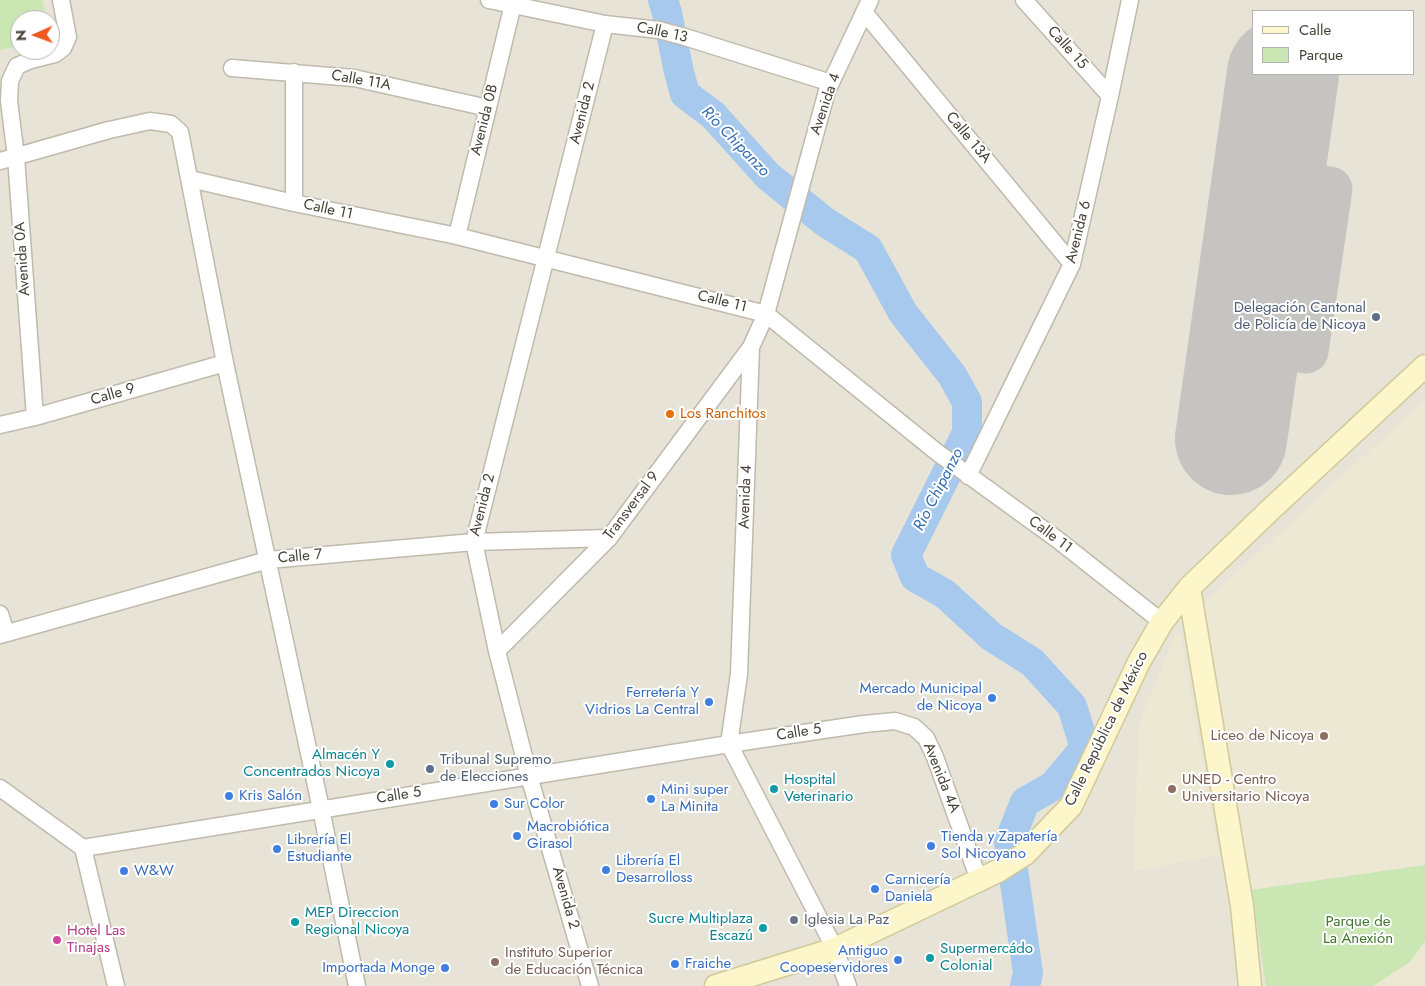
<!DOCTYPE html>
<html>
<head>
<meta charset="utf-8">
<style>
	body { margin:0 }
	#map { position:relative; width:1425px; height:986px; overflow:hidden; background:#f3f1e8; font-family:Jost,sans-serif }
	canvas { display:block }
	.legend { position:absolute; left:1252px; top:10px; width:162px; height:65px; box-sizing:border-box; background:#fff; border:1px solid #b5b3af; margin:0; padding:6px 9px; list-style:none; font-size:15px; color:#474237 }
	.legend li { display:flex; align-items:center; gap:10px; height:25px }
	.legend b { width:25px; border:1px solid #b5b3af }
	.north { position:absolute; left:10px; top:10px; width:50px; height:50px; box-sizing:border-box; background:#fff; border:1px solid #b5b3af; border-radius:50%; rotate:268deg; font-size:14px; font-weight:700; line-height:20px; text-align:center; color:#474237 }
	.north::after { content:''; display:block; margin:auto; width:18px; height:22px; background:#f15922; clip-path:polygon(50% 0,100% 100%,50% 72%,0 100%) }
</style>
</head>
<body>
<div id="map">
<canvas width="1425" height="986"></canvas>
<ul class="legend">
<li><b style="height:6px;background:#fcf6ca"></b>Calle</li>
<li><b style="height:14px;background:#c9e6b3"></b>Parque</li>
</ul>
<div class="north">N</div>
</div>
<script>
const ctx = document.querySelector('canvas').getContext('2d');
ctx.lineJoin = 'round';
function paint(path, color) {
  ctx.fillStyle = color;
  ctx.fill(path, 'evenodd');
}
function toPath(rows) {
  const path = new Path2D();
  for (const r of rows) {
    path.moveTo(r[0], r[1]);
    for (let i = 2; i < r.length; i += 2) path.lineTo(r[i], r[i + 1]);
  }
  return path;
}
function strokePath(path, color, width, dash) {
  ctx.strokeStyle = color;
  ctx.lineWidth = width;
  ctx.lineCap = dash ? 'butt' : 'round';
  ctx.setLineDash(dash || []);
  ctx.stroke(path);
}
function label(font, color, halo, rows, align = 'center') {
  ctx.font = font + ' Jost,sans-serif';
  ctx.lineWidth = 4;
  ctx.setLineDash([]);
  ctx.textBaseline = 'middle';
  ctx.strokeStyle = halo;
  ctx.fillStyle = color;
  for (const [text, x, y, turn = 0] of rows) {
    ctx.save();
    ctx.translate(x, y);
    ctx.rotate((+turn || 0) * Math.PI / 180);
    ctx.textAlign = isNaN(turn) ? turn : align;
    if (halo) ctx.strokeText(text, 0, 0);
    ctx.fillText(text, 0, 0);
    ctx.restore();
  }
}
const residential = toPath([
	[0,0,1425,0,1425,986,0,986],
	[1254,11,1414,11,1414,74,1254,74],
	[20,20,50,20,50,50,20,50]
]);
const education = toPath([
	[1425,400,1425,865,1252,890,1199,607],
	[1180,633,1219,855,1133,871,1139,723,1175,635],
	[1425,941,1425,986,1373,986,1410,962]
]);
const green = toPath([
	[0,0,42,0,47,20,20,20,20,46,0,50],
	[1425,865,1425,941,1410,962,1373,986,1266,986,1252,890]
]);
const river = toPath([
	[663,0,667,13,679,72,685,94,713,115,768,176,825,222,868,249,903,313,952,375,967,402,967,433,906,555,915,577,945,594,992,637,1032,662,1072,706,1085,748,1053,786,1025,802,1009,842,1028,973,1025,986]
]);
const taxiway = toPath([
	[1245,340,1306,351,1330,189,1268,181]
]);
const runway = toPath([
	[1231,439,1283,74]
]);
const minor = toPath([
	[489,0,605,24,659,30,685,37,831,83],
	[1024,0,1110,96],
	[864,12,1072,264],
	[232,68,354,78,488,108],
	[0,161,109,130,150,121,171,124,180,132,225,363,321,809,357,986],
	[190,179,294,203,457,236,766,314,938,453,1058,540,1162,622],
	[294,203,294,72],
	[457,236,513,4],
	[35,417,16,157,9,101,10,81,17,66,31,60,55,54,63,48,68,37,61,0],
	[0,425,35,417,225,363],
	[968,476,1072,264,1110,96,1130,0],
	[0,614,6,633],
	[0,635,268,560,474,542,609,538],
	[497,651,609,538,751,347],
	[0,788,83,848],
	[83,848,729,744,864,724,895,721,914,727,926,738,935,757,979,880],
	[83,848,116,986],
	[590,986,529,776,497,651,474,542,605,24],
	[848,986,835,949,729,744,739,674,751,347,766,314,827,91,870,0]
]);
const secondary = toPath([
	[1189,588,1242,906,1250,986],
	[716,986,835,949,998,871,1025,854,1071,806,1139,662,1162,622,1189,588,1269,511,1425,366]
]);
const markers = [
	[1376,317,5,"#5c6f8a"],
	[670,414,5,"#e8710a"],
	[992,698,5,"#3f7fe0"],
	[709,702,5,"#3f7fe0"],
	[1324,736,5,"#8d6e63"],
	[390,764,5,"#0f9aa8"],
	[430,769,5,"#5c6f8a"],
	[774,789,5,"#0f9aa8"],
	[1172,789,5,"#8d6e63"],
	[229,796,5,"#3f7fe0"],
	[651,799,5,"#3f7fe0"],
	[494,804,5,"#3f7fe0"],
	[517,836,5,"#3f7fe0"],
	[931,846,5,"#3f7fe0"],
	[277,849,5,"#3f7fe0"],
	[606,870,5,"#3f7fe0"],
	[124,871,5,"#3f7fe0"],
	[875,889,5,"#3f7fe0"],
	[794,920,5,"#6b7280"],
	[295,922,5,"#0f9aa8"],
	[763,928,5,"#0f9aa8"],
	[57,940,5,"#d1479c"],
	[930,958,5,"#0f9aa8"],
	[898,960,5,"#3f7fe0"],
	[495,962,5,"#8d6e63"],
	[675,964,5,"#3f7fe0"],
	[445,968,5,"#3f7fe0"]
];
const streetNames = [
	["Calle 13",662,33,12],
	["Calle 15",1067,48,48],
	["Calle 11A",361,81,10],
	["Avenida 4",826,104,-71],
	["Avenida 2",583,113,-76],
	["Avenida 0B",485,120,-76],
	["Calle 13A",968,138,50],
	["Calle 11",328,210,12],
	["Avenida 6",1079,232,-76],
	["Avenida 0A",23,259,-94],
	["Calle 11",722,302,14],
	["Calle 9",113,395,-16],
	["Avenida 4",746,497,-88],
	["Avenida 2",483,505,-76],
	["Transversal 9",632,506,-53],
	["Calle 11",1050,535,37],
	["Calle 7",300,557,-5],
	["Calle República de México",1107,729,-64],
	["Calle 5",799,733,-9],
	["Avenida 4A",941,778,68],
	["Calle 5",399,796,-9],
	["Avenida 2",565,898,74]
];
const serviceNames = [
	["Delegación Cantonal",1366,308],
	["de Policía de Nicoya",1366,325],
	["Tribunal Supremo",440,760,"left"],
	["de Elecciones",440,777,"left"]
];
const foodNames = [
	["Los Ranchitos",680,414]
];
const shopNames = [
	["Mercado Municipal",982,689,"right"],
	["de Nicoya",982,706,"right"],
	["Ferretería Y",699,693,"right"],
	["Vidrios La Central",699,710,"right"],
	["Mini super",661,790],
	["La Minita",661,807],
	["Kris Salón",239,796],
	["Sur Color",504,804],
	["Macrobiótica",527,827],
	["Girasol",527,844],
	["Tienda y Zapatería",941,837],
	["Sol Nicoyano",941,854],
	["Librería El",287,840],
	["Estudiante",287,857],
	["Librería El",616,861],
	["Desarrolloss",616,878],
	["W&W",134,871],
	["Carnicería",885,880],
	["Daniela",885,897],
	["Antiguo",888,951,"right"],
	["Coopeservidores",888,968,"right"],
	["Fraiche",685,964],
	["Importada Monge",435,968,"right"]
];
const educationNames = [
	["Liceo de Nicoya",1314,736,"right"],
	["UNED - Centro",1182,780],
	["Universitario Nicoya",1182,797],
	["Instituto Superior",505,953],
	["de Educación Técnica",505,970]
];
const cultureNames = [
	["Almacén Y",380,755,"right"],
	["Concentrados Nicoya",380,772,"right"],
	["Hospital",784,780],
	["Veterinario",784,797],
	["MEP Direccion",305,913],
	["Regional Nicoya",305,930],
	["Sucre Multiplaza",753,919,"right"],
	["Escazú",753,936,"right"],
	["Supermercádo",940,949],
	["Colonial",940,966]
];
const worshipNames = [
	["Iglesia La Paz",804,920]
];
const parkNames = [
	["Parque de",1358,922],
	["La Anexión",1358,939]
];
const hotelNames = [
	["Hotel Las",67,931],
	["Tinajas",67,948]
];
const waterNames = [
	["Río Chipanzo",735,142,46],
	["Río Chipanzo",939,490,-63]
];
paint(residential, '#e7e4d7');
paint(education, '#ece8d3');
paint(green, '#c9e6b3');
strokePath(river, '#a7c9ed', 30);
strokePath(taxiway, '#c5c4c0', 45);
strokePath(runway, '#c5c4c0', 112);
strokePath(minor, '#bfbaab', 19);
strokePath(secondary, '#d1c999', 25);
strokePath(minor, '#fff', 16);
strokePath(secondary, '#fcf6ca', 22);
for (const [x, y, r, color] of markers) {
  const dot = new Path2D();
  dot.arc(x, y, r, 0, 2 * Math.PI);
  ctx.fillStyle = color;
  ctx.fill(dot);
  strokePath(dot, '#fff', 2);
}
label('15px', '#474237', '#fff', streetNames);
label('15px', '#4e5e75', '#fff', serviceNames, 'right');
label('15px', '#c56008', '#fff', foodNames, 'left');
label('15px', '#366cbe', '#fff', shopNames, 'left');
label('15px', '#785e54', '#fff', educationNames, 'left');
label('15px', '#0d838f', '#fff', cultureNames, 'left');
label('15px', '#5b616d', '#fff', worshipNames, 'left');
label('15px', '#40762c', '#fff', parkNames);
label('15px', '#b23c85', '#fff', hotelNames, 'left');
label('italic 16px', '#346daf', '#fff', waterNames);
</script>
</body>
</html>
